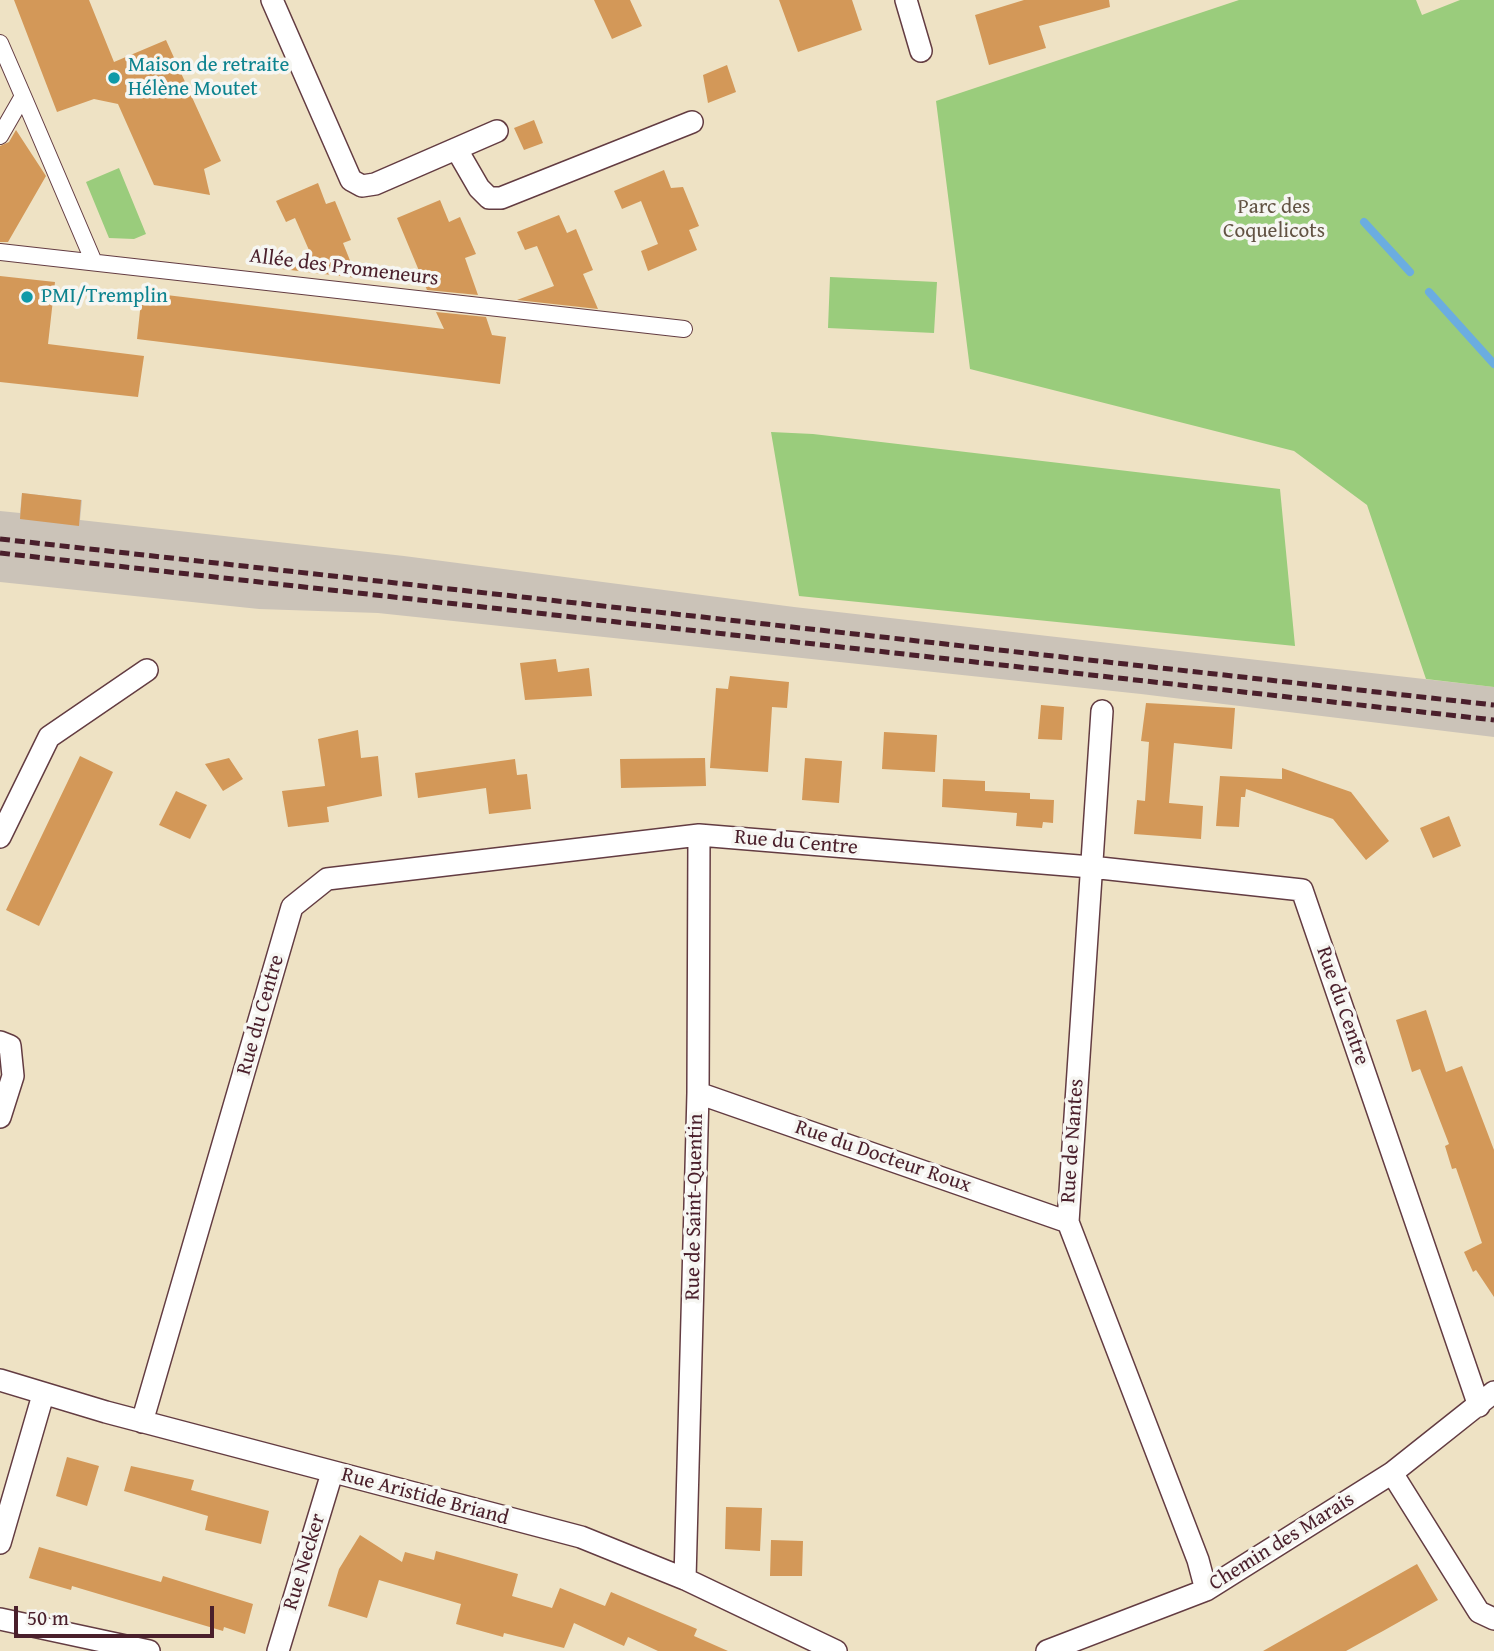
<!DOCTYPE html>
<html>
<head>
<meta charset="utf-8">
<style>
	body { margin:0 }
	#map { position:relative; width:1494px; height:1651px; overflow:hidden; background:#eee2c4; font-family:"Gentium Book Plus",serif }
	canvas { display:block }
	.scale { position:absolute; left:14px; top:1606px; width:200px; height:32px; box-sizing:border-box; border:4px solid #4a1f2b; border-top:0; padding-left:9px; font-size:21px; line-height:24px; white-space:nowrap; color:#4a1f2b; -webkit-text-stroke:5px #f6f6f2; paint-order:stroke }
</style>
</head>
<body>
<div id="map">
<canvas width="1494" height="1651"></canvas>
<div class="scale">50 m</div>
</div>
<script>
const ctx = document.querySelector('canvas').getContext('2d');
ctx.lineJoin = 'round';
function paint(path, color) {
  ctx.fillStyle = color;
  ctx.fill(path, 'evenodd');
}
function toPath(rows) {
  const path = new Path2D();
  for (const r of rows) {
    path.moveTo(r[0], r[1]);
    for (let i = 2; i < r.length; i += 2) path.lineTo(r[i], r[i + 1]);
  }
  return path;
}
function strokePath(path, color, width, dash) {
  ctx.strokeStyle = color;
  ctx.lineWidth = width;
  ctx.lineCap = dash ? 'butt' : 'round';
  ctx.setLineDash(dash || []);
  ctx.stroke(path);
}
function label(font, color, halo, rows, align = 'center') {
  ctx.font = font + ' "Gentium Book Plus",serif';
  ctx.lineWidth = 7;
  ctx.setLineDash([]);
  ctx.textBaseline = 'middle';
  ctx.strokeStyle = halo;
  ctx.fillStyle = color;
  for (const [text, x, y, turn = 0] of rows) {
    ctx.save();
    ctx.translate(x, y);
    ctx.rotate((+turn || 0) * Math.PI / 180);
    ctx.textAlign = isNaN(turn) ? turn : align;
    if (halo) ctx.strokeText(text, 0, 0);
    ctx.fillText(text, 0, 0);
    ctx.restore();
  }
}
const industrial = toPath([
	[22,493,82,500,80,520,404,556,794,607,1494,687,1494,737,1141,694,378,613,259,609,0,582,0,511,20,513]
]);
const green = toPath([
	[1239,0,1416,0,1422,15,1460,0,1494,0,1494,687,1426,679,1367,505,1294,451,970,369,936,101],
	[119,168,146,234,134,239,109,238,86,182],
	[830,277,937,282,934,333,828,328],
	[771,432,813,434,1280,489,1295,646,799,596]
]);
const stream = toPath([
	[1364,222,1410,272],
	[1429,292,1494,364]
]);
const building = toPath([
	[14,0,89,0,114,62,166,40,221,161,204,169,210,195,154,185,118,104,94,99,57,112],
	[594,0,630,0,642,26,612,39],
	[779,0,852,0,862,30,798,52],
	[1024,0,1109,0,1110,7,1039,26,1046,48,989,65,975,15],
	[727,65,736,92,708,103,703,75],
	[534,120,543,143,524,150,514,128],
	[16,130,46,176,8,242,0,242,0,146,9,142],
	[664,170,671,188,683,187,699,226,689,230,697,250,648,271,641,251,658,244,641,201,622,209,614,191],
	[318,183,326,204,335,201,351,240,343,243,357,278,282,269,312,257,295,218,286,222,276,201],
	[440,200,449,222,460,217,476,254,465,258,478,295,427,290,397,218],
	[559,215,567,233,576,229,593,270,583,274,598,309,517,300,554,286,537,246,525,250,517,232],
	[0,276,55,282,48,344,144,356,138,397,0,382],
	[142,292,444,329,436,312,486,317,492,335,506,337,500,384,137,339],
	[22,493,81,500,79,526,20,519],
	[556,659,558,672,589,668,592,696,525,700,520,663],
	[730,676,789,682,787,708,772,707,768,772,710,768,716,688,728,689],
	[1146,703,1235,708,1232,749,1174,743,1169,803,1203,806,1201,839,1134,834,1137,800,1145,801,1149,742,1141,741],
	[1041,705,1064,707,1062,740,1038,739],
	[358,730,361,758,378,756,382,796,327,807,329,822,288,827,282,791,325,786,318,739],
	[884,732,937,735,935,772,882,769],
	[80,756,113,772,39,926,6,910],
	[229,758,243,779,223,791,205,764],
	[705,758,706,786,621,788,620,759],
	[805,758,842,761,839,803,802,800],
	[515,759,517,775,527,774,531,809,489,814,486,788,418,798,415,773],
	[1282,768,1351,792,1389,841,1366,860,1333,819,1246,789,1245,797,1241,797,1239,827,1216,826,1220,776,1282,779],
	[943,779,985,781,985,791,1030,793,1030,799,1054,800,1053,823,1043,822,1042,828,1016,826,1017,813,942,807],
	[176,791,207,805,190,839,159,825],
	[1449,816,1461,846,1433,858,1420,828],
	[1426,1010,1446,1072,1462,1066,1494,1150,1494,1297,1476,1270,1473,1272,1464,1252,1482,1243,1456,1168,1452,1169,1445,1146,1449,1144,1420,1069,1412,1072,1396,1020],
	[67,1457,99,1466,87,1506,56,1496],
	[131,1466,194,1480,191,1490,269,1511,261,1544,205,1530,208,1516,124,1491],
	[726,1507,762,1508,760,1551,725,1549],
	[360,1535,402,1562,405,1552,434,1560,436,1551,518,1574,512,1596,552,1608,560,1588,605,1606,611,1592,697,1629,694,1636,728,1651,658,1651,628,1637,624,1646,574,1623,564,1648,504,1633,503,1637,456,1624,461,1604,379,1580,367,1618,328,1606,339,1569],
	[771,1540,803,1541,802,1576,770,1576],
	[39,1547,161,1582,163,1576,253,1604,245,1634,224,1627,223,1631,72,1586,71,1590,29,1578],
	[1417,1564,1438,1600,1383,1631,1346,1651,1263,1651]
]);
const pedestrian = toPath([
	[0,43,23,96,0,136],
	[23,96,93,260],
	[0,252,684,329]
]);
const minor = toPath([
	[272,0,351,180,362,186,375,184,497,131],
	[906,0,921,51],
	[457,150,479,188,489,198,501,198,692,122],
	[1102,711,1068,1222,1198,1560,1206,1590],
	[0,837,49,737,147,670],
	[0,1042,10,1046,13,1076,0,1117],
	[698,1093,1068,1222],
	[0,1380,106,1412,581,1537,685,1579,836,1651],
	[142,1422,292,907,327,879,699,835,1091,867,1302,890,1479,1406],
	[1392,1473,1479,1612,1494,1619],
	[0,1543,43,1395],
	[685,1579,698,1093,699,835],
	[0,1619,149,1651],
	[278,1651,332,1473],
	[1047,1651,1206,1590,1392,1473,1494,1392]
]);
const rail = toPath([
	[0,539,1494,705],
	[0,553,1494,720]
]);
const markers = [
	[114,78,7,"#0f9aa8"],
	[27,297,7,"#0f9aa8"]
];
const cultureNames = [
	["Maison de retraite",128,66],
	["Hélène Moutet",128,90],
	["PMI/Tremplin",41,297]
];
const parkNames = [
	["Parc des",1274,208],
	["Coquelicots",1274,232]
];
const streetNames = [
	["Allée des Promeneurs",344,268,7],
	["Rue du Centre",796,843,5],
	["Rue du Centre",1342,1006,71],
	["Rue du Centre",261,1015,-74],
	["Rue de Nantes",1073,1141,-86],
	["Rue du Docteur Roux",883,1157,19],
	["Rue de Saint-Quentin",695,1207,-89],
	["Rue Aristide Briand",425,1497,15],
	["Chemin des Marais",1282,1542,-32],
	["Rue Necker",305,1562,-73]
];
paint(industrial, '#cbc3b8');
paint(green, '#9acc7c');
strokePath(stream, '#6bade0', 8);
paint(building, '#d39858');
strokePath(pedestrian, '#633c42', 18);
strokePath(minor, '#633c42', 24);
strokePath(pedestrian, '#fff', 16);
strokePath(minor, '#fff', 21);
strokePath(rail, '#4a1f2b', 5, [10, 5]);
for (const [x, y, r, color] of markers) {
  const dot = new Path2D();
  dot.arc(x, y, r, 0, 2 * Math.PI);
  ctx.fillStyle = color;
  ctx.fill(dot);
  strokePath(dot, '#f6f6f2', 2.5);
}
label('21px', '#0d838f', '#f6f6f2', cultureNames, 'left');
label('21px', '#625343', '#f6f6f2', parkNames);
label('21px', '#4a1f2b', '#f6f6f2', streetNames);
</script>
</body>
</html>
